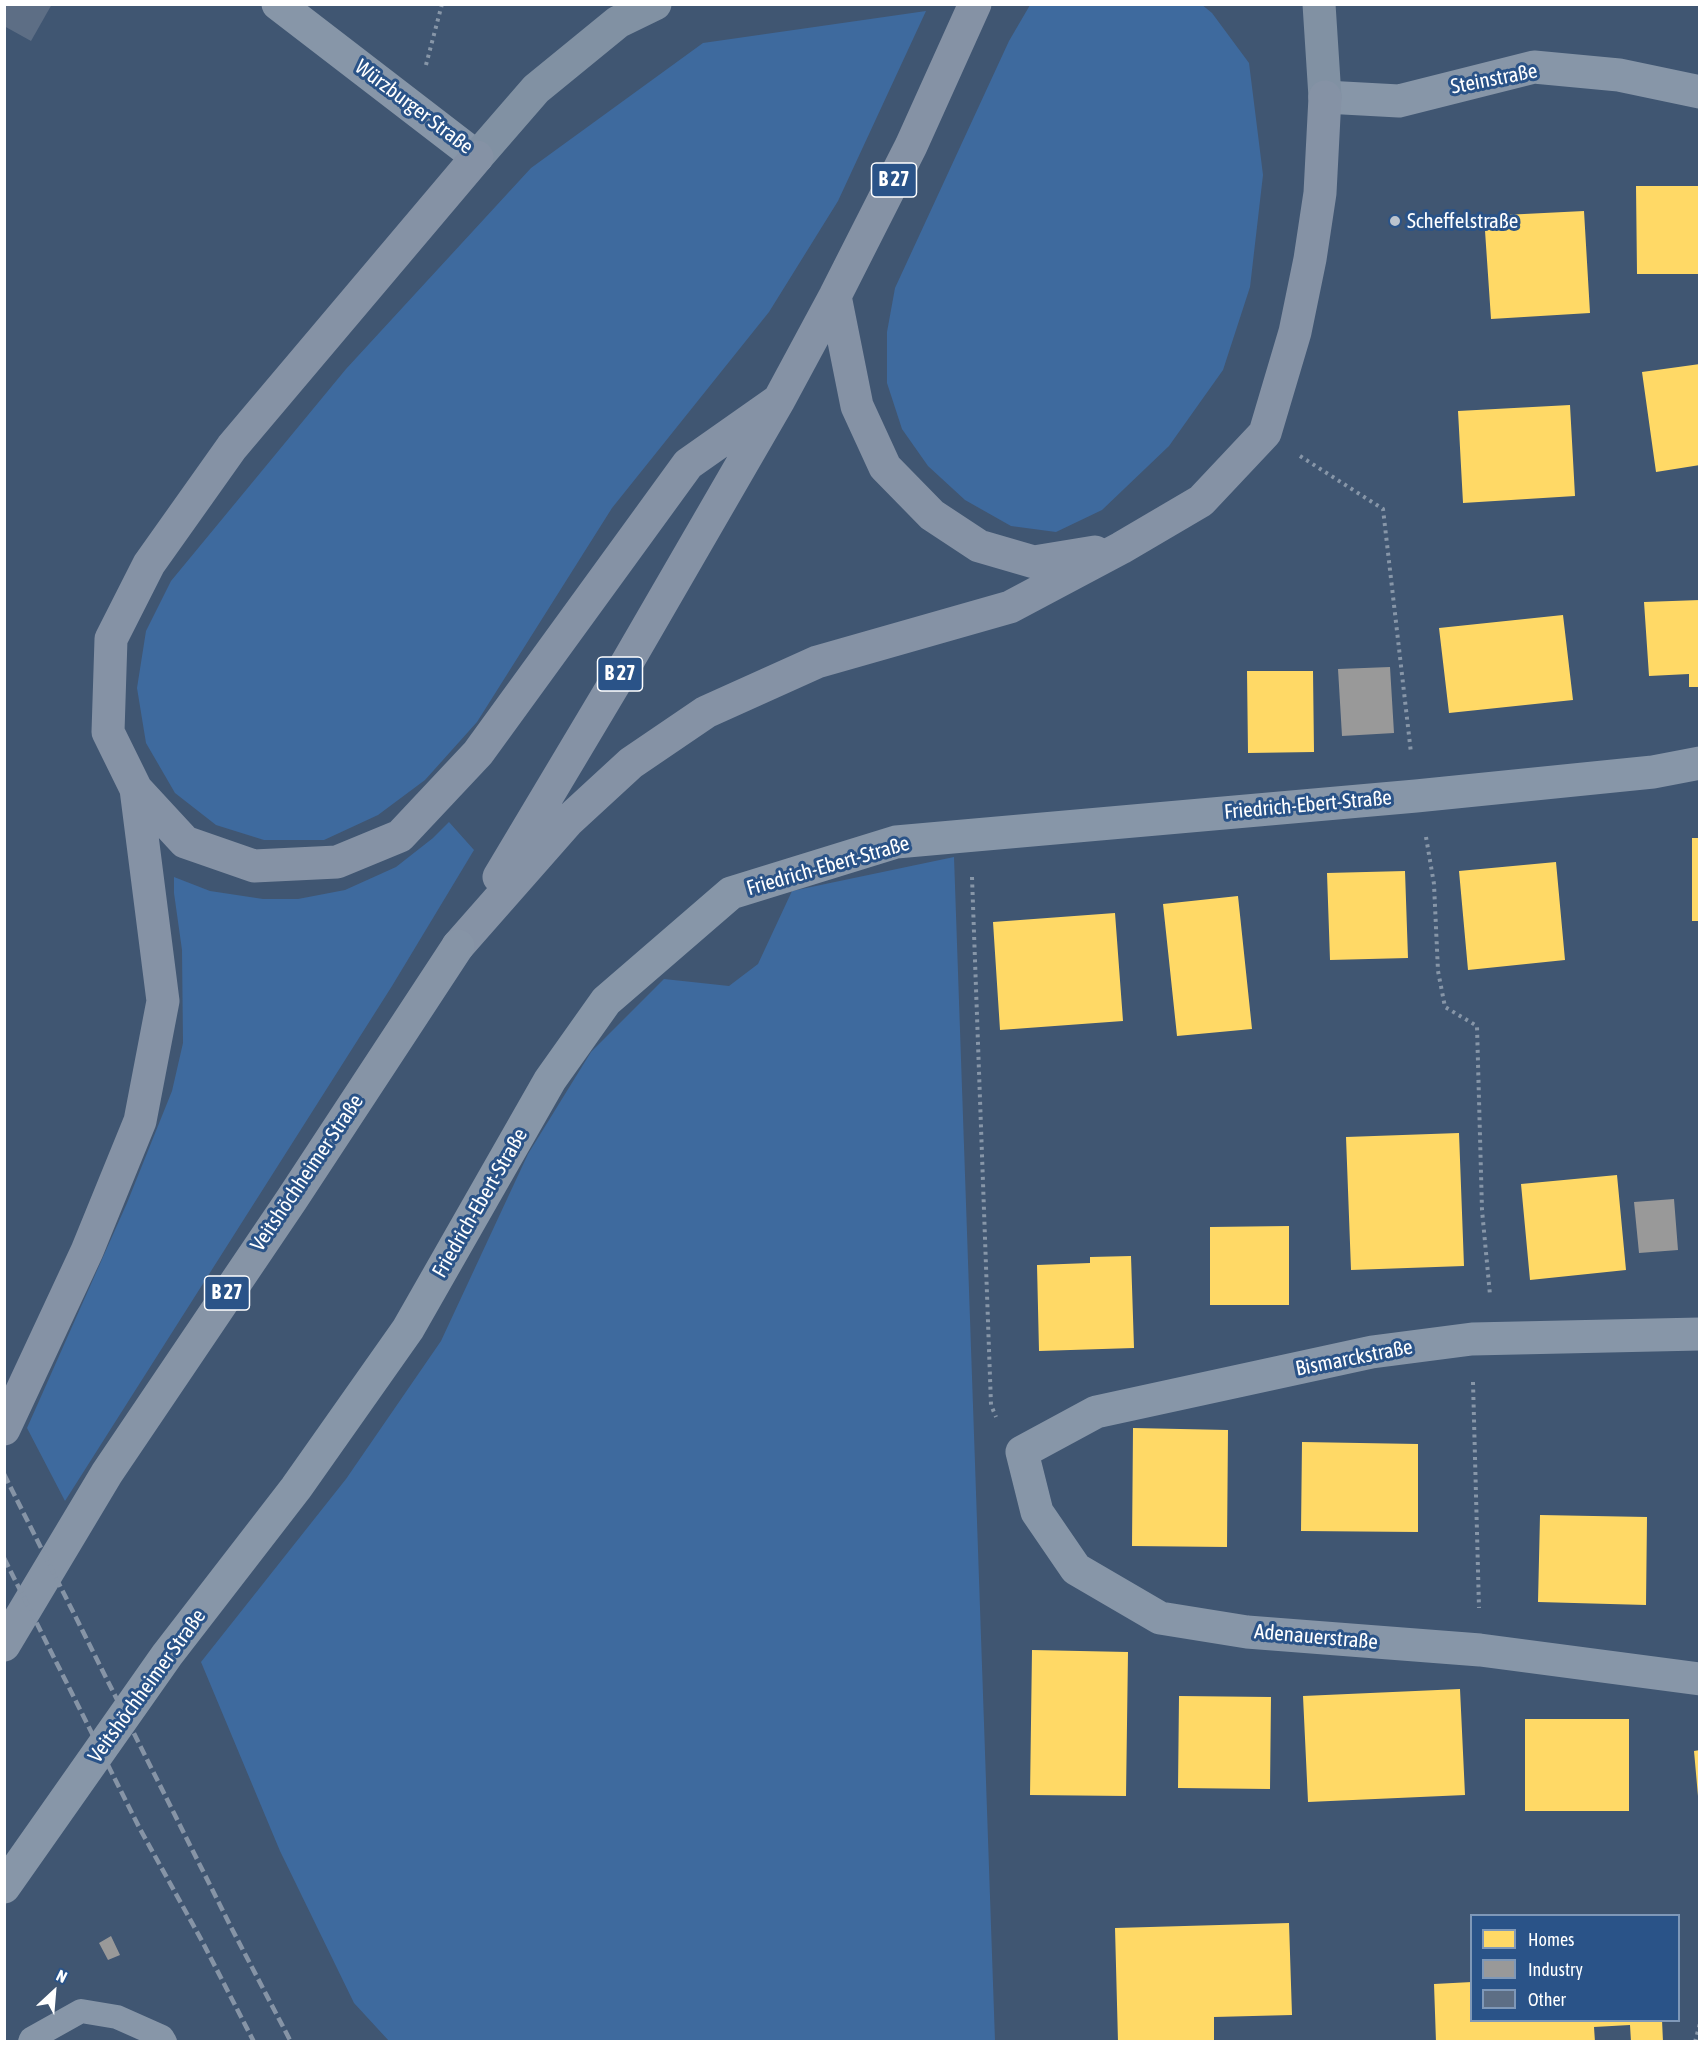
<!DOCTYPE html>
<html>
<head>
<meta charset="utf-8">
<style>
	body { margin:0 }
	#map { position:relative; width:1704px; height:2046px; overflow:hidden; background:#405672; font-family:"Asap Condensed",sans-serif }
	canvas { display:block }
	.frame { position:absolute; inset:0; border:6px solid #fff; pointer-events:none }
	.legend { position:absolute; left:1470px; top:1914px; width:210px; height:108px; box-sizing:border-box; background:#2a5388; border:2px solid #7f98b8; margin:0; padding:8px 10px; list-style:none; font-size:18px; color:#fff }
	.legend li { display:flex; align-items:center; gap:12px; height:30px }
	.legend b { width:30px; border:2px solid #7f98b8 }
	.north { position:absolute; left:24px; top:1962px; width:60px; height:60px; -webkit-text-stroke:4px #2a5388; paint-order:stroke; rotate:26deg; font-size:16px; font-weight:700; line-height:24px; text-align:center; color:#fff }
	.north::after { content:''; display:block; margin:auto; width:21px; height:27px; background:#fff; clip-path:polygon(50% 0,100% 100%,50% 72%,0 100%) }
</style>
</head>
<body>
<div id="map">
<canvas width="1704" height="2046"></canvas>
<div class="frame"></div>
<ul class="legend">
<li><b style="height:16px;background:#ffd966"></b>Homes</li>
<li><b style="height:16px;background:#999"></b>Industry</li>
<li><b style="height:16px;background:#5d6e85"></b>Other</li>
</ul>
<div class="north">N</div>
</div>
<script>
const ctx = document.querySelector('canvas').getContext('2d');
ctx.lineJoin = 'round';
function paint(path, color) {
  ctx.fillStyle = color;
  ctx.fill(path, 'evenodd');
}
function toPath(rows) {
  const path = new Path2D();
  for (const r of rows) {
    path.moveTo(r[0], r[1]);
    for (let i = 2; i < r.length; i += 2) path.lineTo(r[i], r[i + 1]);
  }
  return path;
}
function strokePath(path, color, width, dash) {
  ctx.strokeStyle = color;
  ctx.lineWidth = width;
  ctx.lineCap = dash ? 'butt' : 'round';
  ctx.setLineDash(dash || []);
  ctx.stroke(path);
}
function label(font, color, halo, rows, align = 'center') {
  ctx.font = font + ' "Asap Condensed",sans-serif';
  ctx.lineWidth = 6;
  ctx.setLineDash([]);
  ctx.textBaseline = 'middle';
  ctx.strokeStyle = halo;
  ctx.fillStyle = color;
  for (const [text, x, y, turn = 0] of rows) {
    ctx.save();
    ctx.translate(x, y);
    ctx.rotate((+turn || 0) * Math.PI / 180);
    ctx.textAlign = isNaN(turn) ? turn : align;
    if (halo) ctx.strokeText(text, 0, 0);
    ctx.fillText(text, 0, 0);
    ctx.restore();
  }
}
const green = toPath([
	[1201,4,1212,13,1249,63,1263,175,1250,287,1223,370,1169,446,1102,510,1056,532,1011,526,965,500,928,466,902,429,887,383,887,332,895,288,1009,41,1030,5],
	[926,11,838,201,769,312,612,508,477,722,425,780,378,815,324,840,264,840,216,825,175,793,146,743,137,688,146,631,171,581,346,369,531,168,703,43],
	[449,822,474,850,392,986,65,1501,27,1428,127,1203,172,1091,183,1043,182,950,174,893,174,877,210,891,263,899,298,899,345,890,396,867,433,838],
	[954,857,995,2041,389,2041,354,2003,280,1851,201,1662,346,1479,441,1341,528,1154,591,1052,664,979,729,986,758,964,792,891]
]);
const homes = toPath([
	[1636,186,1700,186,1700,274,1637,274],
	[1584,211,1590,313,1491,319,1484,216],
	[1700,364,1700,465,1656,472,1642,372],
	[1570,405,1575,496,1463,503,1458,411],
	[1700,600,1700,687,1689,687,1689,674,1649,676,1644,602],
	[1563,615,1573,700,1449,713,1439,628],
	[1247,671,1313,671,1314,752,1248,753],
	[1692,838,1700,838,1700,921,1692,921],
	[1556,862,1565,960,1468,970,1459,871],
	[1405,871,1408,958,1330,960,1327,873],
	[1238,896,1252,1029,1177,1036,1163,904],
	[1115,913,1123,1021,1000,1030,993,922],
	[1459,1133,1464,1266,1351,1270,1346,1137],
	[1617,1175,1626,1270,1530,1280,1521,1184],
	[1289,1226,1289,1305,1210,1305,1210,1227],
	[1131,1256,1134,1348,1039,1351,1037,1265,1090,1263,1090,1257],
	[1133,1428,1228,1430,1227,1547,1132,1546],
	[1302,1442,1418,1444,1418,1532,1301,1531],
	[1540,1515,1647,1517,1646,1605,1538,1602],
	[1032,1650,1128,1652,1126,1796,1030,1795],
	[1460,1689,1465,1795,1308,1802,1303,1696],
	[1179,1696,1271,1697,1270,1789,1178,1788],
	[1525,1719,1629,1719,1629,1811,1525,1811],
	[1700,1750,1700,1796,1698,1796,1694,1751],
	[1289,1923,1292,2015,1214,2017,1214,2042,1118,2042,1115,1928],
	[1472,1982,1472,2020,1662,2020,1663,2042,1631,2042,1630,2025,1594,2027,1595,2042,1436,2042,1434,1984]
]);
const industry = toPath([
	[1390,667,1394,733,1342,736,1338,669],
	[1674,1199,1678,1250,1639,1253,1634,1202],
	[111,1936,120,1955,108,1960,99,1943]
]);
const building = toPath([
	[4,4,52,4,31,41,4,26]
]);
const path = toPath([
	[426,65,442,4],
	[1300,456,1383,509,1411,753],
	[1426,837,1434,884,1438,971,1445,1007,1477,1026,1482,1210,1490,1295],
	[972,877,991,1405,996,1417],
	[1473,1382,1479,1608],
	[1695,2042,1700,2023]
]);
const lane = toPath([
	[30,2042,31,2039,81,2011,117,2017,162,2037,165,2042]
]);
const street = toPath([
	[278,4,477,157],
	[1325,97,1399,101,1534,67,1619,75,1700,92],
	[1700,1334,1472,1339,1372,1352,1096,1412,1022,1452,1037,1512,1076,1569,1160,1618,1247,1632,1480,1650,1700,1679],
	[4,1887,167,1655,296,1488,408,1329,550,1080,606,1001,731,893,896,842,1416,796,1653,772,1700,763]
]);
const secondary = toPath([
	[1319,4,1325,97],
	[477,157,536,89,618,22,655,4]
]);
const primary = toPath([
	[477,157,232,447,149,564,111,639,108,732,136,789,185,842,254,866,337,862,400,836,478,753,688,464,779,400],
	[835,296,857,406,885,467,932,515,979,546,1034,562,1095,552],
	[499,877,628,661,779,400,835,296,911,146,975,4],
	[458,946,568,821,631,763,706,712,817,662,1010,607,1121,548,1201,501,1265,433,1295,332,1310,259,1320,193,1325,97],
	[4,1429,87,1251,140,1121,163,1001,136,789]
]);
const highway = toPath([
	[4,1645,107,1473,292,1199,458,946]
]);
const rail = toPath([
	[4,1474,232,1929,291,2042],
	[4,1558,140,1829,202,1941,254,2042]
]);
const markers = [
	[1395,221,6,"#bcc4ce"]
];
const shields = [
	[894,180,45],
	[620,674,45],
	[227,1293,45]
];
const shieldNames = [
	["B 27",894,180],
	["B 27",620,674],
	["B 27",227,1293]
];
const streetNames = [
	["Steinstraße",1494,79,-11],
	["Würzburger Straße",414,107,37],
	["Friedrich-Ebert-Straße",1308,805,-5],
	["Friedrich-Ebert-Straße",828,866,-16],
	["Veitshöchheimer Straße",307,1173,-56],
	["Friedrich-Ebert-Straße",480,1203,-60],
	["Bismarckstraße",1354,1358,-11],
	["Adenauerstraße",1316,1637,5],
	["Veitshöchheimer Straße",147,1686,-54]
];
const poiNames = [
	["Scheffelstraße",1407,221]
];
paint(green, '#3e6a9e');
paint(homes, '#ffd966');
paint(industry, '#999');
paint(building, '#5d6e85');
strokePath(path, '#8796a8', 4, [3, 4.5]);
strokePath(lane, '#8796a8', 24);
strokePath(street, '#8796a8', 33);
strokePath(secondary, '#8191a3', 33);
strokePath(primary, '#8592a5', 33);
strokePath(highway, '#8694a6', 33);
strokePath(rail, '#8694a6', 4.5, [10, 4.5]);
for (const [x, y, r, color] of markers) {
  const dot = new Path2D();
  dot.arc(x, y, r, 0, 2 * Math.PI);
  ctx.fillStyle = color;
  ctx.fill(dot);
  strokePath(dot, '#2a5388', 2);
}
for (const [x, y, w] of shields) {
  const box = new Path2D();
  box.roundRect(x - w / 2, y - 17, w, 34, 4.5);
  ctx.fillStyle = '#2a5388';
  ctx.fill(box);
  strokePath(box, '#fff', 1.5);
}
label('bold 20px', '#fff', null, shieldNames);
label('21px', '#fff', '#2a5388', streetNames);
label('21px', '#fff', '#2a5388', poiNames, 'left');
</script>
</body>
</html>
